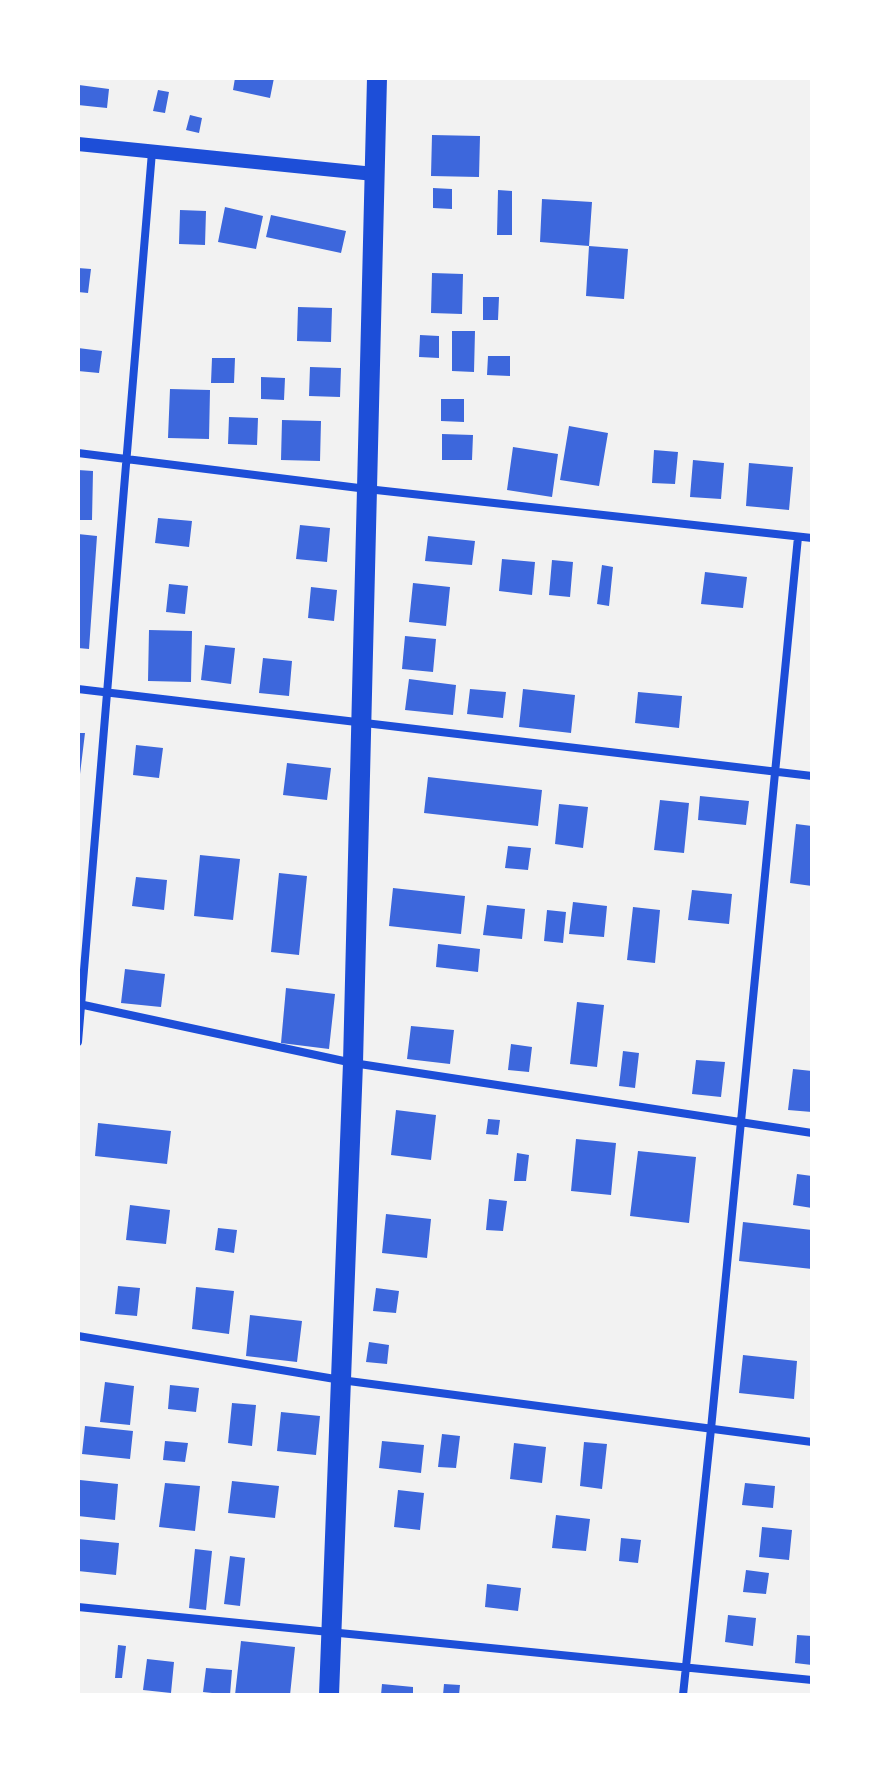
<!DOCTYPE html>
<html>
<head>
<meta charset="utf-8">
<style>
	body { margin:0 }
	#map { position:relative; width:890px; height:1773px; overflow:hidden; background:#f2f2f2; font-family:Montserrat,sans-serif }
	canvas { display:block }
	.frame { position:absolute; inset:0; border:80px solid #fff; pointer-events:none }
</style>
</head>
<body>
<div id="map">
<canvas width="890" height="1773"></canvas>
<div class="frame"></div>
</div>
<script>
const ctx = document.querySelector('canvas').getContext('2d');
ctx.lineJoin = 'round';
function paint(path, color) {
  ctx.fillStyle = color;
  ctx.fill(path, 'evenodd');
}
function toPath(rows) {
  const path = new Path2D();
  for (const r of rows) {
    path.moveTo(r[0], r[1]);
    for (let i = 2; i < r.length; i += 2) path.lineTo(r[i], r[i + 1]);
  }
  return path;
}
function strokePath(path, color, width, dash) {
  ctx.strokeStyle = color;
  ctx.lineWidth = width;
  ctx.lineCap = dash ? 'butt' : 'round';
  ctx.setLineDash(dash || []);
  ctx.stroke(path);
}
const building = toPath([
	[235,78,274,78,270,98,233,90],
	[79,85,109,89,107,108,78,105],
	[158,90,169,92,165,113,153,111],
	[190,115,202,118,199,133,186,130],
	[432,135,480,136,479,177,431,176],
	[433,188,452,189,452,209,433,208],
	[498,190,512,191,512,235,497,235],
	[542,199,592,202,589,246,540,242],
	[225,207,263,216,256,249,218,242],
	[180,210,206,211,205,245,179,244],
	[271,215,346,231,341,253,266,237],
	[589,246,628,249,624,299,586,296],
	[78,268,91,269,88,293,78,292],
	[432,273,463,274,462,314,431,313],
	[483,297,499,297,498,320,483,320],
	[298,307,332,308,331,342,297,341],
	[452,331,475,331,474,372,452,371],
	[420,335,439,336,439,358,419,357],
	[78,348,102,351,99,373,78,371],
	[488,356,510,356,510,376,487,375],
	[212,358,235,358,234,383,211,383],
	[310,367,341,368,340,397,309,396],
	[261,377,285,378,284,400,261,399],
	[170,389,210,390,209,439,168,438],
	[441,399,464,399,464,422,441,421],
	[229,417,258,418,257,445,228,444],
	[282,420,321,421,320,461,281,460],
	[569,426,608,433,599,486,560,480],
	[442,434,473,435,472,460,442,460],
	[513,447,558,454,552,497,507,490],
	[654,450,678,452,675,484,652,483],
	[693,460,724,463,721,499,690,497],
	[749,463,793,467,789,510,746,506],
	[78,470,93,471,92,520,78,520],
	[158,518,192,521,189,547,155,543],
	[300,525,330,528,327,562,296,559],
	[78,534,97,536,89,649,78,648],
	[428,536,475,541,472,565,425,561],
	[502,559,535,562,532,595,499,591],
	[552,560,573,562,570,597,549,595],
	[602,565,613,567,609,606,597,604],
	[705,572,747,577,743,608,701,604],
	[413,583,450,587,446,626,409,622],
	[169,584,188,586,185,614,166,612],
	[311,587,337,590,334,621,308,618],
	[149,630,192,631,191,682,148,681],
	[405,636,436,639,433,672,402,669],
	[205,645,235,648,231,684,201,680],
	[263,658,292,661,289,696,259,693],
	[409,679,456,685,453,715,405,710],
	[470,689,506,692,503,718,467,714],
	[523,689,575,695,571,733,519,727],
	[638,692,682,696,679,728,635,723],
	[78,733,85,733,80,774,78,774],
	[136,745,163,748,159,778,133,775],
	[287,763,331,768,327,800,283,795],
	[428,777,542,790,538,826,424,813],
	[700,796,749,801,746,825,698,820],
	[660,800,689,803,684,853,654,850],
	[559,804,588,807,583,848,555,844],
	[796,824,812,826,812,886,790,883],
	[508,846,531,848,528,870,505,868],
	[200,855,240,859,233,920,194,916],
	[279,873,307,876,299,955,271,952],
	[136,877,167,880,164,910,132,906],
	[393,888,465,896,461,934,389,926],
	[692,890,732,894,729,924,688,920],
	[573,902,607,906,604,937,569,934],
	[487,905,525,909,522,939,483,935],
	[633,907,660,910,655,963,627,960],
	[547,910,566,912,563,943,544,941],
	[438,944,480,949,478,972,436,967],
	[125,969,165,974,161,1007,121,1003],
	[286,988,335,994,329,1049,281,1043],
	[577,1002,604,1005,597,1067,570,1064],
	[411,1026,454,1030,450,1064,407,1059],
	[511,1044,532,1047,529,1072,508,1070],
	[623,1051,639,1053,635,1088,619,1086],
	[696,1060,725,1062,721,1097,692,1094],
	[793,1069,812,1071,812,1112,788,1110],
	[396,1110,436,1115,431,1160,391,1155],
	[488,1119,500,1120,498,1135,486,1134],
	[98,1123,171,1131,167,1164,95,1156],
	[576,1139,616,1143,611,1195,571,1191],
	[638,1151,696,1157,689,1223,630,1216],
	[517,1153,529,1155,526,1181,514,1181],
	[797,1174,812,1176,812,1208,793,1205],
	[489,1199,507,1201,503,1231,486,1230],
	[130,1205,170,1210,166,1244,126,1240],
	[386,1214,431,1219,427,1258,382,1253],
	[743,1222,812,1230,812,1269,739,1261],
	[218,1228,237,1230,234,1253,215,1250],
	[118,1286,140,1288,137,1316,115,1314],
	[196,1287,234,1291,229,1334,192,1329],
	[376,1288,399,1291,396,1313,373,1311],
	[250,1315,302,1321,297,1362,246,1356],
	[369,1342,389,1345,387,1364,366,1362],
	[743,1355,797,1361,794,1399,739,1393],
	[105,1382,134,1386,130,1425,100,1422],
	[170,1385,199,1388,196,1412,168,1409],
	[232,1403,256,1405,252,1446,228,1443],
	[281,1412,320,1416,316,1455,277,1451],
	[85,1426,133,1431,130,1459,82,1454],
	[442,1434,460,1436,456,1468,438,1467],
	[165,1441,188,1443,185,1462,163,1460],
	[382,1441,424,1445,421,1473,379,1468],
	[584,1442,607,1444,602,1489,580,1486],
	[514,1443,546,1447,542,1483,510,1479],
	[80,1480,118,1484,115,1520,78,1516],
	[232,1481,279,1486,275,1518,228,1513],
	[165,1483,200,1486,195,1531,159,1527],
	[745,1483,775,1486,773,1508,742,1505],
	[398,1490,424,1493,420,1530,394,1527],
	[556,1515,590,1519,586,1551,552,1548],
	[762,1527,792,1530,789,1560,759,1557],
	[621,1538,641,1540,638,1563,619,1561],
	[78,1539,119,1543,116,1575,78,1571],
	[195,1549,212,1551,206,1610,189,1608],
	[230,1556,245,1558,240,1606,224,1604],
	[746,1570,769,1573,766,1594,743,1592],
	[487,1584,521,1588,518,1611,485,1607],
	[728,1615,756,1618,753,1646,725,1642],
	[797,1635,812,1636,812,1665,795,1663],
	[241,1641,295,1647,290,1695,235,1695],
	[118,1645,126,1646,122,1678,115,1678],
	[147,1659,174,1662,171,1693,143,1690],
	[206,1668,232,1670,230,1695,203,1692],
	[382,1684,413,1687,413,1695,381,1695],
	[444,1684,460,1685,459,1695,443,1695]
]);
const minor = toPath([
	[78,453,367,489,812,538],
	[78,689,812,776],
	[79,1004,353,1063,812,1133],
	[78,1042,152,152],
	[78,1336,341,1380,812,1442],
	[78,1607,812,1680],
	[683,1695,711,1429,798,537]
]);
const tertiary = toPath([
	[78,144,374,174]
]);
const primary = toPath([
	[329,1695,353,1063,377,78]
]);
paint(building, '#3d67dc');
strokePath(minor, '#1d4ed8', 8);
strokePath(tertiary, '#1d4ed8', 14);
strokePath(primary, '#1d4ed8', 20);
</script>
</body>
</html>
